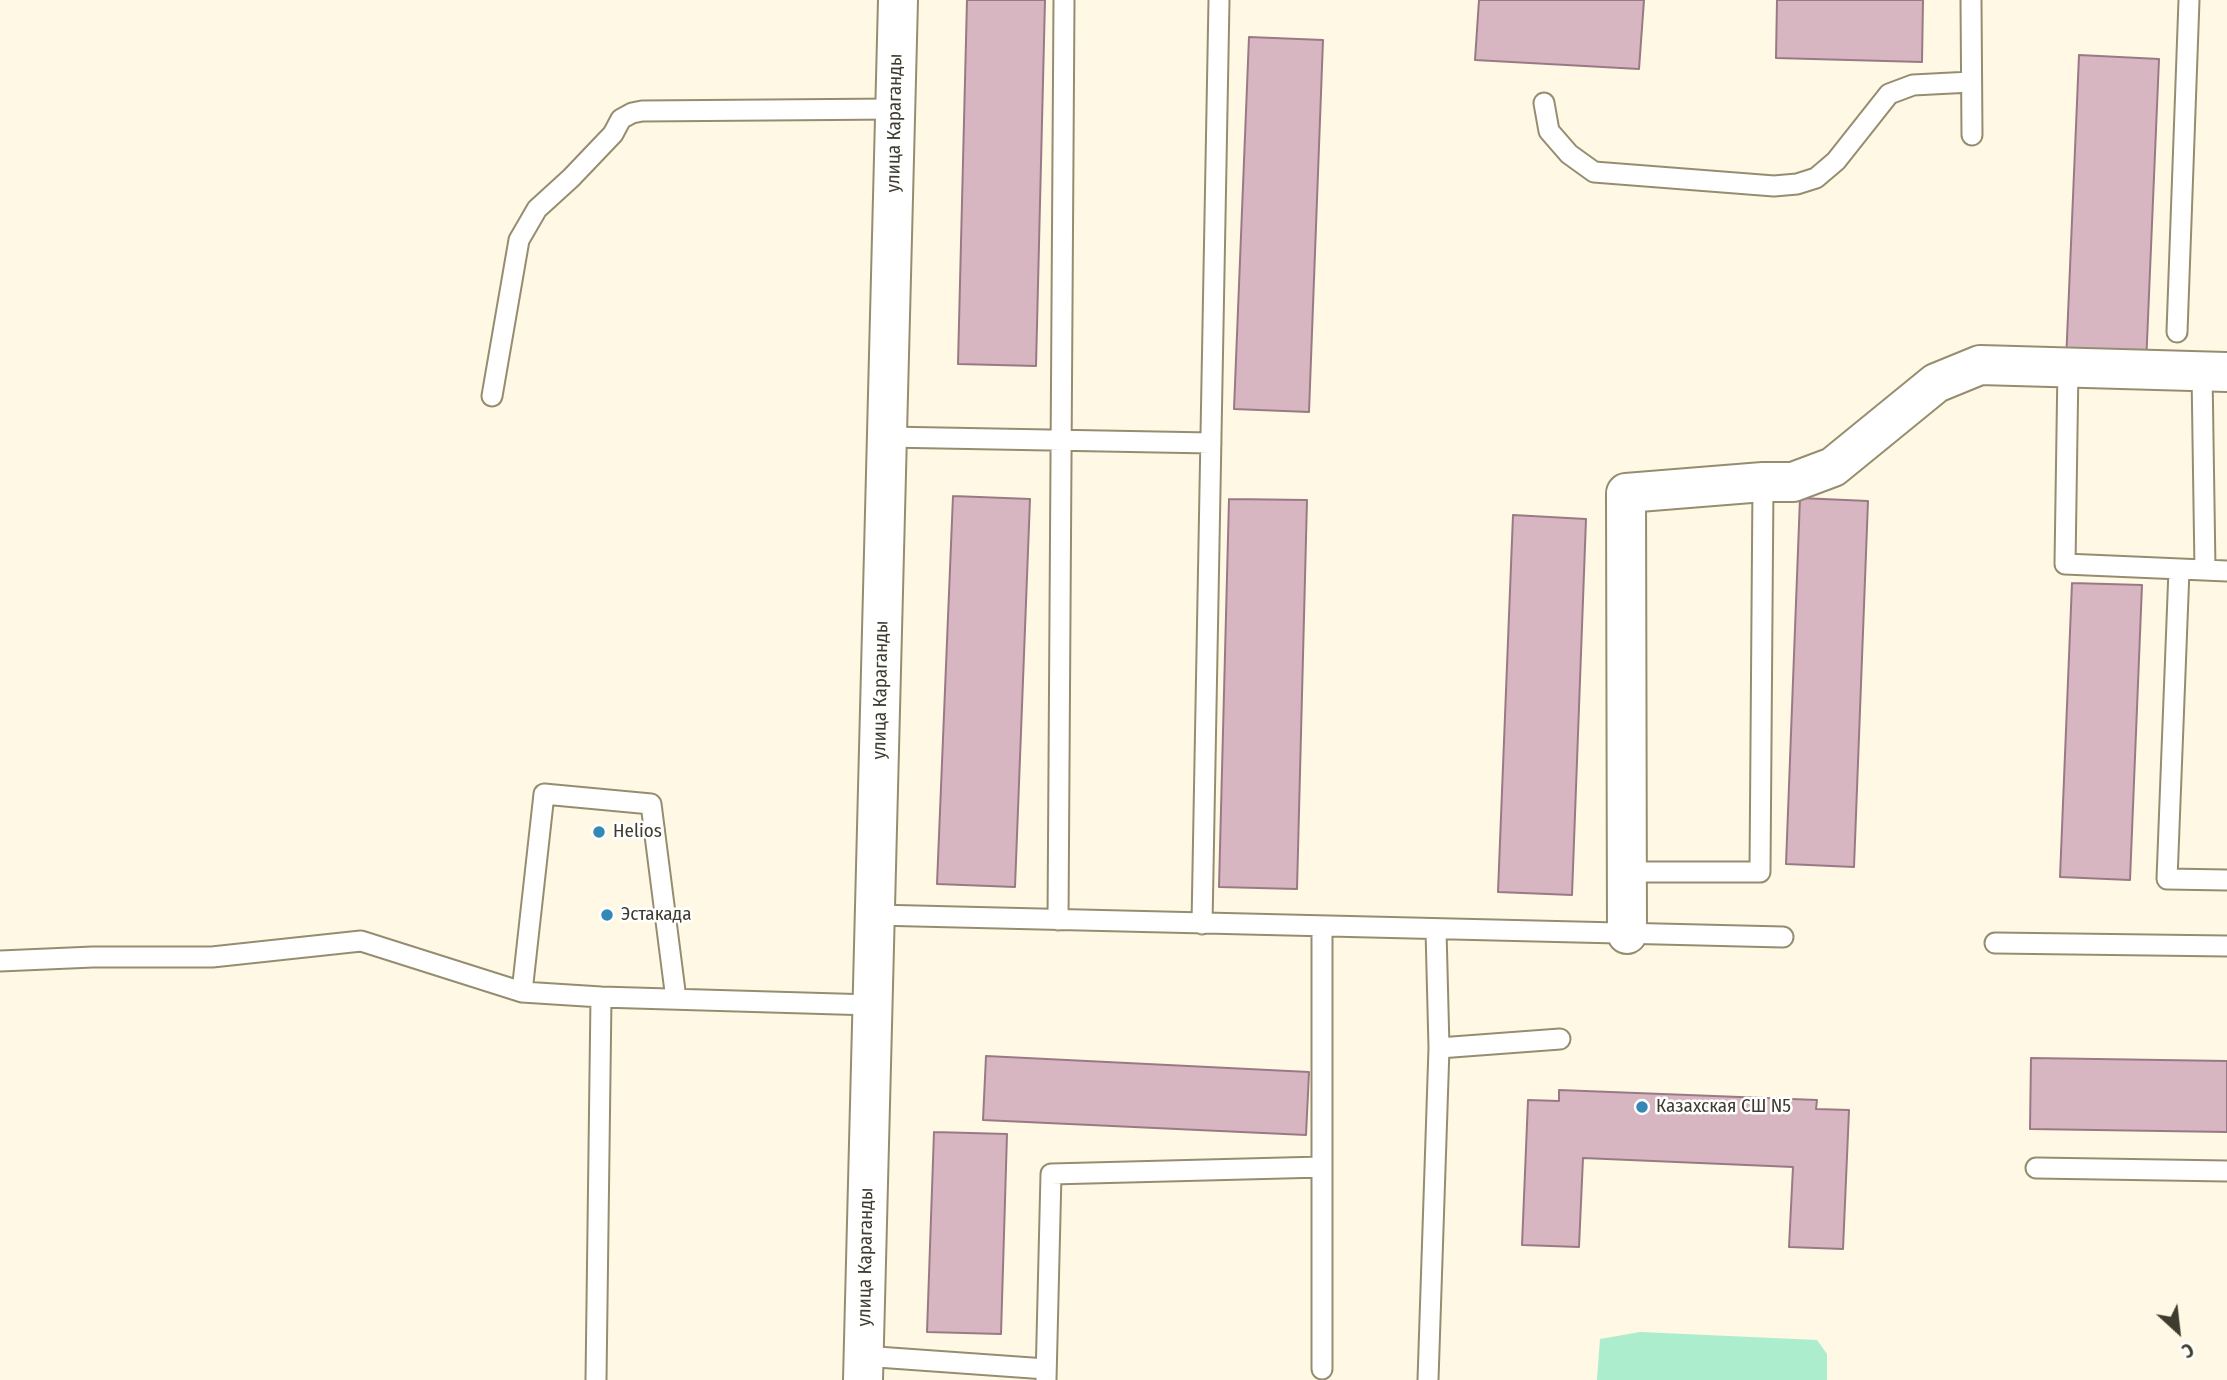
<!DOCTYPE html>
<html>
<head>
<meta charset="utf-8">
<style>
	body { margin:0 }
	#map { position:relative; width:2227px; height:1380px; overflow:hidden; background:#fef8e5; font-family:"Fira Sans Condensed",sans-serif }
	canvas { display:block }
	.north { position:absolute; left:2143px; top:1296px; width:70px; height:70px; -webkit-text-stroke:5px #fff; paint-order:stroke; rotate:153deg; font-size:19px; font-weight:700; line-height:28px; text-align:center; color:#3f3c2f }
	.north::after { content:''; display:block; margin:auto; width:24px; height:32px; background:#3f3c2f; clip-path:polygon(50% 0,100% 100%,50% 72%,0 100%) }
</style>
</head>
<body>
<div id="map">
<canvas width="2227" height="1380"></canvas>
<div class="north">С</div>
</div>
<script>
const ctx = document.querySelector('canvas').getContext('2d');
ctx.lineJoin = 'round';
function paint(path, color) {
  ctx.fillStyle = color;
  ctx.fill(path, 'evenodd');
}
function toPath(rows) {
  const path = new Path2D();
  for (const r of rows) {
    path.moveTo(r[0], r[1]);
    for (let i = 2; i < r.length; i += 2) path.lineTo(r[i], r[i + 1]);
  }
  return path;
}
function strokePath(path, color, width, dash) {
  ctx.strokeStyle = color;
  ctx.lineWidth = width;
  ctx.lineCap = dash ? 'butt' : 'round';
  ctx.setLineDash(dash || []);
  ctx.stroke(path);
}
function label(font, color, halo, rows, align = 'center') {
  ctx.font = font + ' "Fira Sans Condensed",sans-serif';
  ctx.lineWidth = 5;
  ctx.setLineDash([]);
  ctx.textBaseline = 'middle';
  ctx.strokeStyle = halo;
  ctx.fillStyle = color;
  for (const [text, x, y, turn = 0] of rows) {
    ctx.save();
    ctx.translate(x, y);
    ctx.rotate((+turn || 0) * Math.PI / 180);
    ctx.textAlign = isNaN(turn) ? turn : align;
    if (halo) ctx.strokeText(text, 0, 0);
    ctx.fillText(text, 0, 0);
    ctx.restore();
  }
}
const green = toPath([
	[1640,1332,1817,1340,1827,1354,1827,1380,1597,1380,1600,1339]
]);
const building = toPath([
	[967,0,1045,0,1036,366,958,364,967,0],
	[1479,0,1644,0,1639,69,1475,60,1479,0],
	[1777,0,1923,0,1922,62,1776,58,1777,0],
	[1249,37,1323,40,1309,412,1234,409,1249,37],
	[2079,55,2159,59,2146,365,2066,362,2079,55],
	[953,496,1030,499,1015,887,937,884,953,496],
	[1800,498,1868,501,1854,867,1786,864,1800,498],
	[1229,499,1307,500,1297,889,1219,887,1229,499],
	[1513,515,1586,519,1572,895,1498,892,1513,515],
	[2072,583,2142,585,2130,880,2060,877,2072,583],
	[986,1056,1309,1072,1306,1135,983,1120,986,1056],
	[2031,1058,2227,1061,2227,1132,2030,1129,2031,1058],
	[1559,1090,1817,1100,1816,1109,1849,1110,1843,1249,1789,1247,1793,1167,1583,1158,1579,1247,1522,1245,1528,1100,1559,1101,1559,1090],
	[934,1132,1007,1134,1001,1334,927,1332,934,1132]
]);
const lane = toPath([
	[1971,0,1972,135],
	[1544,103,1549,131,1569,154,1594,172,1774,186,1797,184,1816,178,1836,161,1889,94,1913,85,1971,82],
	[2177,332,2189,0],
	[2068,366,2065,564,2227,571],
	[2202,372,2205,570],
	[492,396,519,240,537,209,571,178,613,134,621,119,632,113,642,111,895,109],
	[887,437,1211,443],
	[2179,570,2167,879,2227,880],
	[1627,872,1760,872,1763,482],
	[875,915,1783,937],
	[1058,920,1064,0],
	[1202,924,1219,0],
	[1322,927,1322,1369],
	[1995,943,2227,946],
	[0,961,93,957,212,957,361,941,522,992],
	[676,999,651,804,544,794,522,992,601,997,872,1005],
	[1439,1048,1560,1039],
	[2036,1168,2227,1171],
	[863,1356,1046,1369],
	[596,1380,601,997],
	[1046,1380,1051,1174,1322,1167],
	[1428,1380,1439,1048,1436,930]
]);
const street = toPath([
	[1627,934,1626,493,1763,482,1793,482,1833,467,1936,383,1980,365,2227,372]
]);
const secondary = toPath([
	[863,1380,898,0]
]);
const markers = [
	[599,832,7,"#3388b7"],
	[607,915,7,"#3388b7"],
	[1642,1107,7,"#3388b7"]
];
const streetNames = [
	["улица Караганды",895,123,-89],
	["улица Караганды",881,690,-89],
	["улица Караганды",866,1257,-89]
];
const poiNames = [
	["Helios",613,832],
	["Эстакада",621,915],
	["Казахская СШ N5",1656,1107]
];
paint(green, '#abedcc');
paint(building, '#d8b6c1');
strokePath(building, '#997a84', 2);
strokePath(lane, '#968d70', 23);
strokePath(street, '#968d70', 42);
strokePath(secondary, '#968d70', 42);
strokePath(lane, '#fff', 19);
strokePath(street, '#fff', 38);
strokePath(secondary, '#fff', 38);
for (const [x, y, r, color] of markers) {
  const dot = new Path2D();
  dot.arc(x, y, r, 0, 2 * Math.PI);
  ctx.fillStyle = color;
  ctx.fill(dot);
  strokePath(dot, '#fff', 2.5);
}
label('19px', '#3f3c2f', '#fff', streetNames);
label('19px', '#3f3c2f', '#fff', poiNames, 'left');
</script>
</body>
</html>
